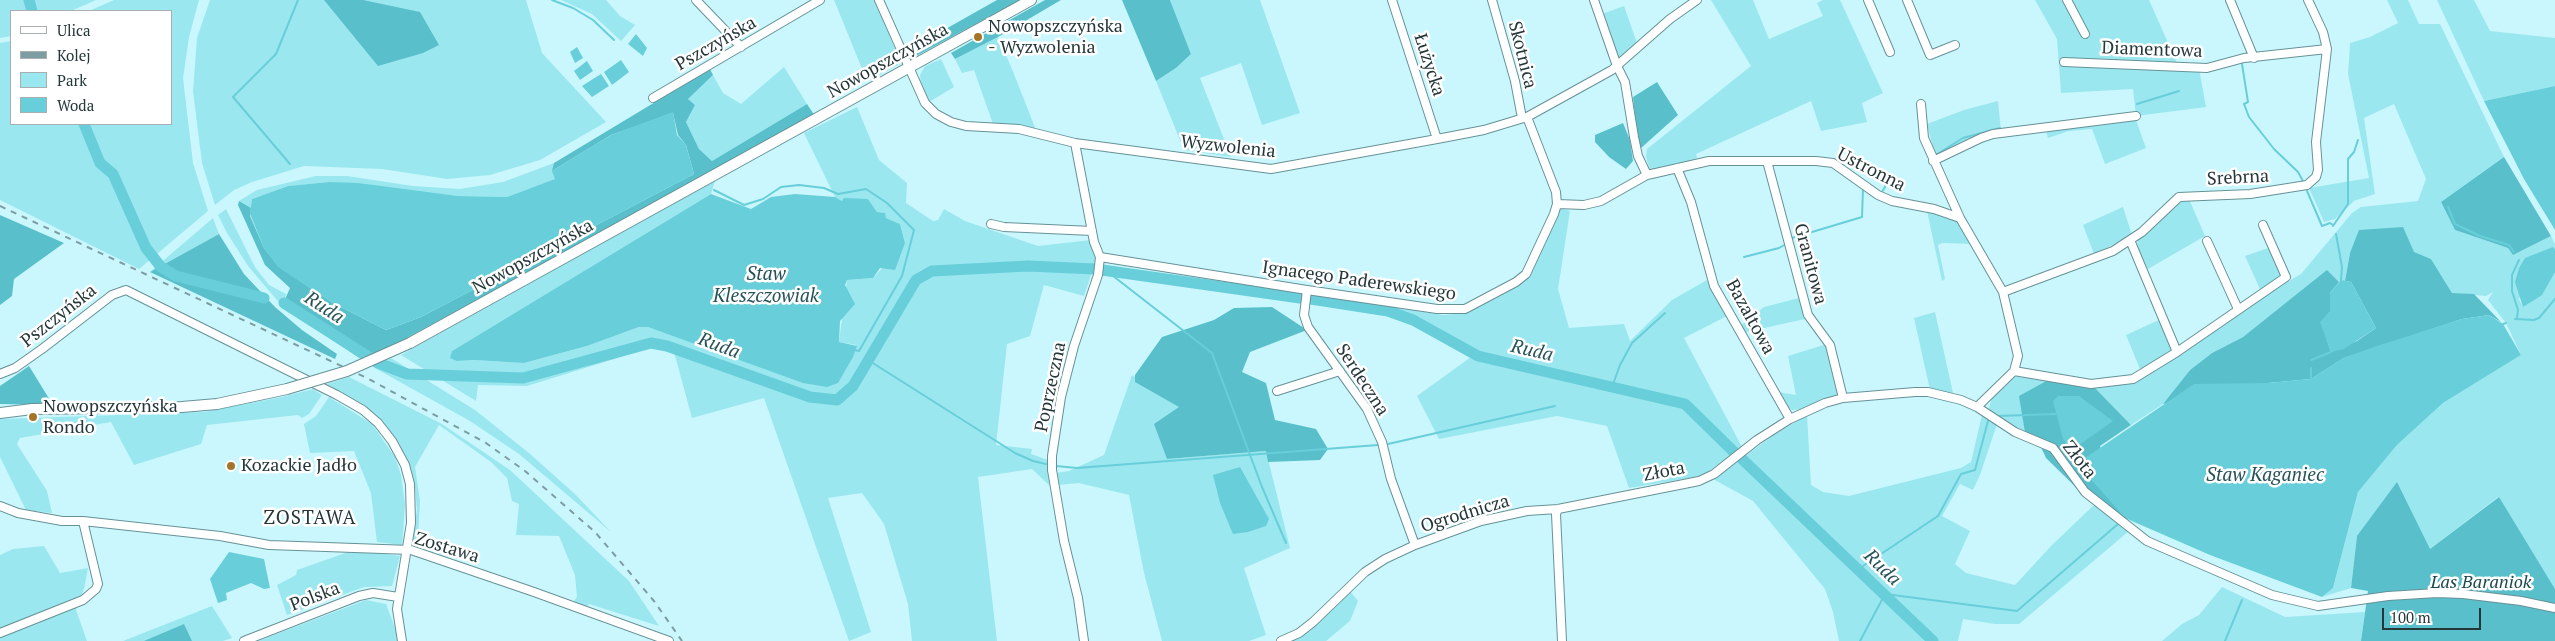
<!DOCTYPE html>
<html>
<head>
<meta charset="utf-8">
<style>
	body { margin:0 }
	#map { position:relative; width:2555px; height:641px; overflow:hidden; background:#c9f7fd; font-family:"PT Serif",serif }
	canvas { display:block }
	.legend { position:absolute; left:10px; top:10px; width:162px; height:115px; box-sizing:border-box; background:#fff; border:1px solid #a8afb0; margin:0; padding:6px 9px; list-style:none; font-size:15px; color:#253739 }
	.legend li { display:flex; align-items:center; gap:10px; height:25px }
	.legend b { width:25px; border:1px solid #a8afb0 }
	.scale { position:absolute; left:2382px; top:608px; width:99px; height:22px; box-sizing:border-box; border:2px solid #253739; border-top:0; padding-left:6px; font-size:15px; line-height:18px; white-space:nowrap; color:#253739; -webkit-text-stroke:4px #fff; paint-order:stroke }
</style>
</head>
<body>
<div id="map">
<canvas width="2555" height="641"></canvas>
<ul class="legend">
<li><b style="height:6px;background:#fff"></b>Ulica</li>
<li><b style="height:6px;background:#7c9da1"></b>Kolej</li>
<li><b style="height:14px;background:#9be7ef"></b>Park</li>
<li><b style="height:14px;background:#68ced9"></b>Woda</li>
</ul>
<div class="scale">100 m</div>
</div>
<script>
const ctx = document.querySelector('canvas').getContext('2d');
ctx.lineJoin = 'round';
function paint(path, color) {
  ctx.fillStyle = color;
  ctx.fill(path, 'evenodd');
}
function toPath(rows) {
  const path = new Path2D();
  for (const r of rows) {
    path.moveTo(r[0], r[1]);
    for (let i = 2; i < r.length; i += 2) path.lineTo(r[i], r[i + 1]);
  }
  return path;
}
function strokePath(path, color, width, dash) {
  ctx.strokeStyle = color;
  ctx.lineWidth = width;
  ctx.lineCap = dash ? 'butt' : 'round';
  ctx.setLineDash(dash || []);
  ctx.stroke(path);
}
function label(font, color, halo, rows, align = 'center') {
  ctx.font = font + ' "PT Serif",serif';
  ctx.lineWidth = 5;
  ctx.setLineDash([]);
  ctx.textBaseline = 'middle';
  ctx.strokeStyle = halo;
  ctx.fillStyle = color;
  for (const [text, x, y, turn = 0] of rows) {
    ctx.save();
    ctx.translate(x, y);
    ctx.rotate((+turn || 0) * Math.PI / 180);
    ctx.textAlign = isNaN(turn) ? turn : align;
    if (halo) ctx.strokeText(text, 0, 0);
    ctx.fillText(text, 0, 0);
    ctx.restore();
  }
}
const green = toPath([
	[0,0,96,0,71,11,11,11,11,36,0,38],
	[114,0,199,0,189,37,183,78,193,163,208,211,139,269,0,200,0,43,11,41,11,124,171,124,171,11,89,11],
	[210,0,526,0,542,53,606,122,540,160,490,175,447,179,382,169,304,166,252,182,234,190,215,205,202,163,193,91,197,38],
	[561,0,606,0,620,16,635,25,621,41,592,14],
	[834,0,875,0,899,58,898,65,867,81],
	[1170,0,1260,0,1300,113,1262,125,1241,63,1200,78,1231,157,1184,150,1156,81,1176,68,1191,54],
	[1711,0,1753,0,1769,39,1823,16,1817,3,1823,0,1840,0,1883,93,1862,103,1867,122,1821,131,1811,101,1696,154,1697,158,1681,164,1650,170,1646,157,1647,149,1751,66],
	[2035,0,2149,0,2178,65,2198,63,2206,107,2136,116,2133,89,2061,93,2057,39],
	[2387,0,2408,0,2419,24,2440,24,2504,157,2441,202,2455,230,2508,248,2513,255,2551,236,2555,244,2555,249,2553,247,2519,299,2523,307,2555,268,2555,589,2498,497,2430,549,2357,536,2351,588,2322,597,2333,588,2358,492,2397,445,2443,403,2521,355,2506,323,2488,300,2493,292,2486,296,2452,293,2431,259,2414,253,2350,253,2345,281,2339,282,2327,271,2243,337,2212,353,2190,370,2163,404,2131,425,2095,388,2131,382,2248,305,2301,274,2352,213,2361,207,2418,201,2426,179,2394,104,2364,118,2375,194,2354,201,2335,219,2324,222,2309,188,2369,178,2348,74,2350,43,2370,37,2398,23],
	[2437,0,2474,0,2490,31,2555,38,2555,86,2484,101],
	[1624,6,1637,43,1618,61,1602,14],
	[998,37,1012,69,1036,130,993,124,974,70,962,73,955,59],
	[941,59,954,87,929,102,921,85,920,75,925,66],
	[784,67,807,104,712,161,699,149,686,122,695,105,688,99,713,75,723,93,741,104],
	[1998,101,2001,131,1935,156,1927,124,1964,110],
	[857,107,879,160,907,183,906,203,933,221,938,220,944,209,965,221,1038,246,1091,240,1097,257,1084,296,1044,285,1030,336,1007,344,996,445,1032,449,1031,454,1048,460,1049,485,1032,469,978,477,997,641,912,641,908,604,884,524,862,493,828,498,871,632,849,641,764,398,692,418,674,352,653,347,527,386,478,385,476,401,401,355,715,181,711,194,452,351,457,361,474,360,524,363,587,346,639,327,648,327,671,334,853,357,856,345,839,342,847,280,873,278,905,243,900,224,886,218,884,213,877,212,868,199,842,201,835,197,804,133],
	[2136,120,2146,148,2105,164,2092,129,2069,131,2048,138,2046,131],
	[554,163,553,171,556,179,507,197,458,196,329,182,288,186,252,199,251,208,239,201,257,190,316,176,347,176,413,186,460,189,503,182],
	[2189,199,2205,236,2148,269,2137,249,2138,238,2178,203],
	[2123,207,2132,235,2094,254,2083,225],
	[1560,208,1570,211,1558,289,1569,328,1624,324,1630,341,1672,300,1707,280,1727,316,1684,338,1742,447,1702,476,1629,488,1607,426,1557,416,1439,439,1417,396,1471,357,1401,319,1310,294,1443,315,1456,314,1526,280,1541,253],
	[226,209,255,267,269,285,286,294,282,306,248,266,227,233,218,215],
	[1927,211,1951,217,1959,222,1973,244,1942,243,1938,245,1945,279,1942,281],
	[213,218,219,234,150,272],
	[2271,247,2281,277,2260,289,2245,256],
	[1799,298,1805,319,1746,332,1747,338,1740,326,1764,307],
	[1935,312,1953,393,1930,390,1914,318],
	[2161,319,2172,346,2170,353,2140,369,2126,335],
	[1827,344,1838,395,1805,409,1792,410,1788,407,1778,392,1796,395,1788,356],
	[391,358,475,410,529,453,576,495,611,532,519,454,470,421,373,367],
	[1132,375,1183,407,1167,459,1266,451,1290,548,1244,568,1266,635,1249,641,1162,641,1144,573,1129,495,1079,483,1058,485,1056,473,1069,471,1104,455],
	[2014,376,2048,380,2020,396,2025,433,2001,422,1988,412,1992,397],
	[349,377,442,424,510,470,629,581,659,626,589,604,586,608,574,601,577,597,575,575,559,536,516,535,519,504,512,501,507,478,491,462,439,425,415,467,420,501,418,537,421,546,420,549,414,547,411,542,417,510,415,487,410,469,399,443,377,416,362,405,327,384],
	[313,389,322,395,309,414,302,418,298,415,207,425,201,444,134,465,111,422,20,438,17,444,47,491,52,513,26,510,0,457,0,419,204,412,282,397],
	[329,397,372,424,395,457,401,475,405,505,402,545,377,542,371,493,354,451,310,453,304,424,316,416],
	[1807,415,1811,485,1823,492,1849,496,1961,468,1971,462,1982,415,1997,424,1980,475,1973,490,1960,484,1942,516,1970,531,1955,564,1966,573,2015,585,2052,545,2094,505,2129,531,2019,624,1995,624,1963,619,1958,641,1839,641,1833,612,1825,589,1753,501,1713,479,1774,435],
	[44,546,60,573,88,568,84,589,76,610,87,641,0,641,0,555,13,549],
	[354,550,400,556,392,586,364,587,287,615,277,585,296,575,297,570],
	[2222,587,2285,617,2365,612,2361,641,2162,641,2182,624,2199,615],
	[1350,591,1358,601,1350,621,1326,641,1290,641,1310,631],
	[366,600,386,604,400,641,258,641],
	[212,606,232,638,223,641,123,641]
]);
const forest = toPath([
	[324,0,363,0,420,12,439,45,423,53,378,66],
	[997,0,1020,0,916,56,919,44],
	[1045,0,1061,0,998,37,955,59,951,53],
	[1122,0,1170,0,1191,54,1176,68,1156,81],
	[710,69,713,75,688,99,695,105,686,122,699,149,712,161,807,104,815,116,403,340,361,359,282,306,290,288,265,265,238,205,239,201,251,208,250,216,264,248,279,267,333,303,386,330,421,317,694,174,686,145,678,135,673,113,611,135,552,171,554,163],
	[1657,82,1678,115,1641,148,1637,137,1633,97],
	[1623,123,1630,140,1633,161,1626,169,1609,157,1595,142,1595,135],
	[2504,157,2551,236,2513,255,2508,248,2455,230,2441,202],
	[0,215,64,243,14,279,12,296,0,305],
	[2403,227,2414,252,2431,259,2452,293,2474,294,2501,322,2489,315,2462,319,2344,358,2311,379,2268,383,2163,404,2190,370,2212,353,2243,337,2327,270,2339,282,2330,293,2330,312,2321,322,2331,352,2357,341,2376,328,2351,282,2345,281,2350,253,2359,230],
	[219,234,244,274,275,307,302,330,337,354,335,359,150,272],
	[1272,307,1307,330,1250,352,1242,372,1266,383,1275,420,1316,429,1328,449,1320,460,1268,462,1266,451,1167,459,1154,424,1179,407,1135,382,1135,375,1162,337,1214,320,1234,308],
	[29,366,53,405,0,404,0,386],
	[2048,380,2095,388,2131,425,2100,446,2129,531,2094,505,2046,458,2039,443,2025,433,2019,396],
	[2397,482,2430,549,2499,497,2555,589,2555,641,2361,641,2368,591,2351,588,2357,536],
	[184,624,192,641,144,641]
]);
const water = toPath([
	[636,34,647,48,643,56,628,44],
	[577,47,583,58,575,63,570,52],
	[621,60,629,72,612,85,604,72],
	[587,61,593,71,580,80,574,71],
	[601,74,609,86,592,97,582,86],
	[2555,86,2555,230,2524,179,2484,101],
	[673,112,677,135,686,145,694,174,421,317,386,330,333,303,278,267,264,248,250,214,252,199,288,186,329,182,358,183,458,196,507,197,555,179,552,171,611,135],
	[711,194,751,209,771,197,795,194,835,197,842,201,844,198,868,199,877,212,885,213,886,218,900,224,905,243,895,270,880,268,873,278,847,280,845,285,855,304,840,321,839,342,857,346,853,357,838,383,827,387,803,383,648,327,639,327,587,346,524,363,474,360,457,361,450,358,452,351],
	[2553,247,2555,249,2555,272,2542,295,2523,307,2515,282,2519,268,2525,258],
	[2341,280,2351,282,2376,328,2344,349,2331,352,2320,322,2330,312,2330,293],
	[2489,315,2503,324,2521,355,2443,403,2397,445,2358,492,2333,588,2322,597,2210,555,2125,518,2088,476,2085,458,2194,384,2268,383,2311,379,2344,358,2374,347,2462,319],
	[2058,396,2079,396,2113,421,2072,450,2063,439,2053,401],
	[1240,467,1269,519,1266,526,1248,532,1233,534,1220,503,1213,475],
	[229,552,264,559,270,588,264,589,251,583,226,593,227,600,218,603,210,579]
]);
const stream = toPath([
	[552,0,573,8,593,20,614,40],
	[2242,64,2248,102,2244,104,2249,117,2274,149,2298,172,2304,183],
	[2137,104,2179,91],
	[1934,156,1963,138,2000,128],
	[290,164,233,97,276,54,298,0],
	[714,190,744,205,763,199,781,187,799,185,824,188,838,194,866,189,887,203,914,230,902,276,859,351,855,350],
	[2307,191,2322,226,2330,223,2333,225],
	[1882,192,1885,187,1885,176],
	[2448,207,2455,224,2480,236,2509,245,2514,252],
	[2333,226,2348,204,2348,159,2354,152,2358,140],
	[2336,234,2342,267,2341,280],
	[1792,238,1862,217,1863,189],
	[1744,257,1779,248,1786,244],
	[1108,272,1212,353,1262,487,1286,543],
	[2517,318,2518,310,2512,291,2512,275,2519,260],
	[2515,319,2534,320,2539,318,2555,299],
	[2503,324,2506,323],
	[868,360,1015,453,1033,461,1046,464],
	[2311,360,2331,352],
	[2311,368,2311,379],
	[1612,387,1620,365,1632,343,1665,313],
	[1997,416,2056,414],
	[1388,444,1555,406],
	[1056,466,1077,468,1378,445],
	[1857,570,1938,516,1961,474,1975,470,1988,421],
	[1860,641,1885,594,2017,611,2118,524],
	[2225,641,2242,600]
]);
const river = toPath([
	[29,0,32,11],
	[84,124,100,163,113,174,146,248,161,267,176,276,264,298],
	[1102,270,1300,298],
	[1311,299,1388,311,1413,320,1478,356,1685,404,1734,452],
	[284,303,378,363,407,374,523,378,651,343,667,346,810,397,837,400,853,386,916,280,932,271,1028,266,1095,269],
	[1742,459,1933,641]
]);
const minor = toPath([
	[696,0,741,47],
	[879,0,925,103,936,114,951,122,966,126,1019,129,1075,143,1271,169,1437,139,1484,130,1527,117,1612,70,1670,19,1697,0],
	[1392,0,1437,139],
	[1492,0,1515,81,1522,118],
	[1594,0,1617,66,1625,82,1634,137,1638,156,1647,175],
	[1868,0,1890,52],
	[1907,0,1930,55,1955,45],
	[2067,0,2085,34],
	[2230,0,2254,58],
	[2064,62,2207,68,2244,58,2327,49],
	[653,98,820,0],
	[1921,104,1924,138,1960,218],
	[1075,143,1094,242,1100,257,1098,275,1074,346,1061,397,1052,456,1052,470,1064,541,1078,598,1084,641],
	[1767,161,1808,315,1830,345,1843,398],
	[1933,161,1981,138,1993,134,2136,116],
	[1677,168,1691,202,1714,286,1790,419],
	[1557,204,1584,205,1601,201,1647,175,1709,161,1816,161,1833,163,1878,195,1892,201,1934,209,1960,218,2003,292,2018,356,2014,371,1977,407],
	[991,224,1004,227,1092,231],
	[2130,240,2177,352],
	[2207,241,2238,309],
	[1100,257,1307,290,1437,309,1465,309,1516,282,1526,274,1554,214,1557,204,1556,192,1527,117],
	[1307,290,1304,315,1308,327,1367,409,1382,442,1391,479,1415,545],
	[2003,292,2113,251,2142,232,2179,197,2250,194,2307,185,2316,177,2318,170,2316,142,2327,49,2323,32,2308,0],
	[2014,371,2091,384,2133,379,2177,352,2286,277,2263,225],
	[0,374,15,368,42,349,112,295,126,290,337,395,363,410,378,423,392,441,405,465,410,484,411,523,397,609,402,641],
	[1277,391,1340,371],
	[0,506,18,513,62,521,83,521,220,536,269,545,411,550,534,592,669,641],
	[1558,509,1556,514,1562,641],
	[0,633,83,600,96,589,98,584,83,521],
	[244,641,359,596,373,593,398,597],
	[1281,641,1299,633,1313,622,1365,572,1385,559,1415,545,1481,521,1527,511,1558,509,1699,481,1714,474,1757,440,1790,419,1825,403,1843,398,1915,392,1928,392,1961,400,1977,407,2015,432,2053,448,2085,492,2147,541,2272,595,2318,606,2388,596,2437,593,2463,594,2521,601,2555,608]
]);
const secondary = toPath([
	[410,343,1031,0],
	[0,413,32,409,182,407,217,404,287,389]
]);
const rail = toPath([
	[0,206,367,378,486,443,525,471,595,532,654,601,682,641]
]);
const secondaryBridge = toPath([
	[287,389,347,371,410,343]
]);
const markers = [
	[978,37,5,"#a47528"],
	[33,417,5,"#a47528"],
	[231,466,5,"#a47528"]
];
const poiNames = [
	["Nowopszczyńska",988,27],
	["- Wyzwolenia",988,48],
	["Nowopszczyńska",43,407],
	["Rondo",43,428],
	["Kozackie Jadło",241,466]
];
const streetNames = [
	["Pszczyńska",716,44,-30],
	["Diamentowa",2152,50,2],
	["Skotnica",1522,55,76],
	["Nowopszczyńska",888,61,-29],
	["Łużycka",1429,65,72],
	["Wyzwolenia",1228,147,6],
	["Ustronna",1871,170,27],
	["Srebrna",2238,178,-3],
	["Nowopszczyńska",533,257,-29],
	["Granitowa",1810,264,75],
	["Ignacego Paderewskiego",1359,281,8],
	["Pszczyńska",59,316,-38],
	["Bazaltowa",1750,317,61],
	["Serdeczna",1362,380,57],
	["Poprzeczna",1051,387,-78],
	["Złota",2079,460,52],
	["Złota",1664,472,-11],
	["Ogrodnicza",1465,514,-17],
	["Zostawa",447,548,17],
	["Polska",315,597,-21]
];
const parkNames = [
	["Las Baraniok",2481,583]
];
const waterNames = [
	["Staw",766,275],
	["Kleszczowiak",766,297],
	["Ruda",324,308,33],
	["Ruda",719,346,20],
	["Ruda",1532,351,13],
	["Staw Kaganiec",2265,476],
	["Ruda",1882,568,44]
];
const neighbourhoodNames = [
	["ZOSTAWA",310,519]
];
paint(green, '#9be7ef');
paint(forest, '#59c0cb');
paint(water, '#68ced9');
strokePath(stream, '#68ced9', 2);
strokePath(river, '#68ced9', 11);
strokePath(minor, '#669297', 10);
strokePath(secondary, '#669297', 12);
strokePath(minor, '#fff', 8);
strokePath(secondary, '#fff', 10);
strokePath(rail, '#7c9da1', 2, [6, 6]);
strokePath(secondaryBridge, '#669297', 12, []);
strokePath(secondaryBridge, '#fff', 10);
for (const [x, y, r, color] of markers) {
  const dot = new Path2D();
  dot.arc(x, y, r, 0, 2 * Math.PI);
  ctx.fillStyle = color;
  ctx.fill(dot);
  strokePath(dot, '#fff', 2);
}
label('18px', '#253739', '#fff', poiNames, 'left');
label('18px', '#253739', '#fff', streetNames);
label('italic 18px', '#1b4a4e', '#fff', parkNames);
label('italic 19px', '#265358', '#fff', waterNames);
ctx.letterSpacing = '1px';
label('19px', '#253739', '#fff', neighbourhoodNames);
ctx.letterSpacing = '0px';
</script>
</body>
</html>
